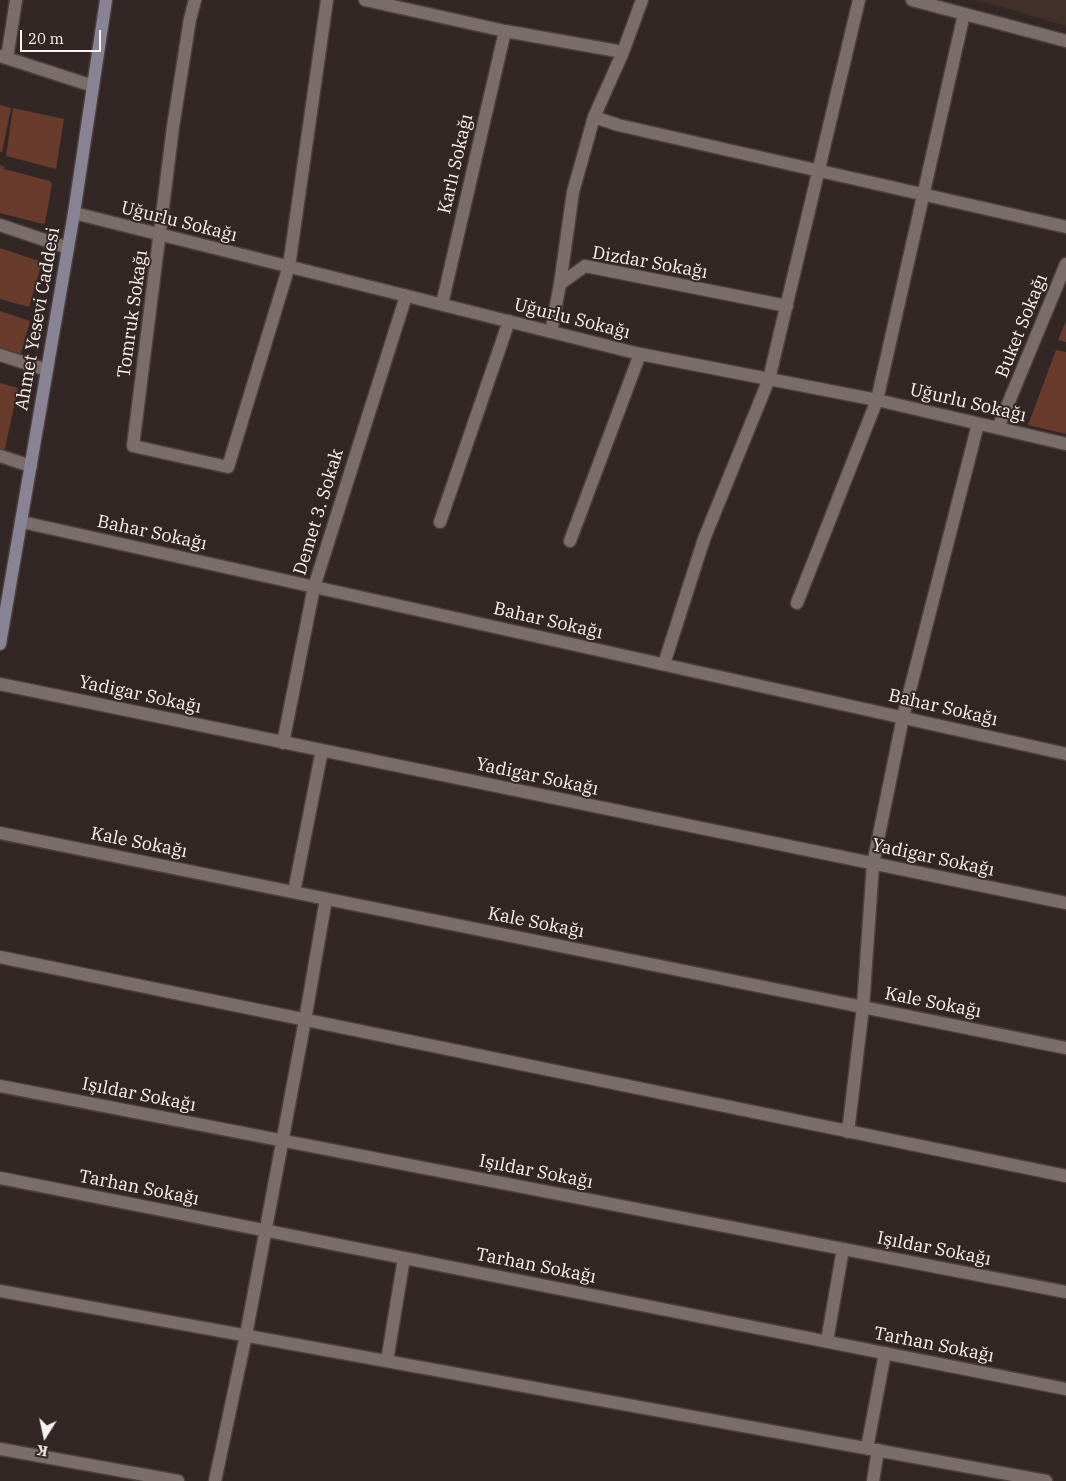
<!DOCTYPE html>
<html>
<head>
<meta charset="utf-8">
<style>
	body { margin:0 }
	#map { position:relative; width:1066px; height:1481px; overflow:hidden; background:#322724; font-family:"IBM Plex Serif",serif }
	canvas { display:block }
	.north { position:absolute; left:20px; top:1411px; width:50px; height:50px; -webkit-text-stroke:4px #322724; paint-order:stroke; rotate:190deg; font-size:14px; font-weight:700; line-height:20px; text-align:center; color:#f9f1ef }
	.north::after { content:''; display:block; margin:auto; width:18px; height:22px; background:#f9f1ef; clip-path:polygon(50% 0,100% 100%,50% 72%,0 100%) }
	.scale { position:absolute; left:20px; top:30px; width:81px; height:22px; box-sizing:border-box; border:2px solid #f9f1ef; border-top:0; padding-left:6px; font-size:15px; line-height:18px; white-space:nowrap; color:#f9f1ef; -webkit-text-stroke:4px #322724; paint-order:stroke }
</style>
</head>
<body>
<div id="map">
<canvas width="1066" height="1481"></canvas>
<div class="north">K</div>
<div class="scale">20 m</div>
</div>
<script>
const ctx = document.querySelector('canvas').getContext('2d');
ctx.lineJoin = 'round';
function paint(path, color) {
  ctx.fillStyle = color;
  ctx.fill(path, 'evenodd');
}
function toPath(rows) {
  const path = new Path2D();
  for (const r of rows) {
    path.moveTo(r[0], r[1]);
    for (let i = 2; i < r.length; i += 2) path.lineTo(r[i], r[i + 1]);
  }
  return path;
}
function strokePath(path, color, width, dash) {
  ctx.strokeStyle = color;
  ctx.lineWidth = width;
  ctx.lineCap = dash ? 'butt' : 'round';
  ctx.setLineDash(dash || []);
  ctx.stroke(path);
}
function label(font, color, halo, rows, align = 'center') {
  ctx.font = font + ' "IBM Plex Serif",serif';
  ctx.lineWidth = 4;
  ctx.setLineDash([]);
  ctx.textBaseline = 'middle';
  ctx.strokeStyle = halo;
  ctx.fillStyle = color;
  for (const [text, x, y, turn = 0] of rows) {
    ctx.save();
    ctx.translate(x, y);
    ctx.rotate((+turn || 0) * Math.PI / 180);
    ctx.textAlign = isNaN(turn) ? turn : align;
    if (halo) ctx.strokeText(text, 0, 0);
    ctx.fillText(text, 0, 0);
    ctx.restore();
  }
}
const built = toPath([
	[973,0,1066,0,1066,26,994,5]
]);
const building = toPath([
	[0,105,11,108,2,152,0,152],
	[13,108,64,119,56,169,6,156],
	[0,165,5,167,4,169,50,181,52,184,45,223,43,224,0,213],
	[0,248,42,262,29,307,0,299],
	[0,311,30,321,18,363,0,357],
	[1066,321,1066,342,1058,340],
	[1056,350,1066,352,1066,434,1028,425],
	[0,383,18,388,4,453,0,452]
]);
const lane = toPath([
	[827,1341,843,1249],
	[387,1361,404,1258],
	[867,1448,885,1353],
	[215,1481,246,1335,305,1020],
	[873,1481,878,1450]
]);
const street = toPath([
	[195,0,190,19,173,127,133,446,228,467,289,266,327,0],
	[365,0,505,31,623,52],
	[912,0,1066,41],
	[0,56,93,86],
	[7,58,16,0],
	[594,117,618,125,1066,227],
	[74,213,640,354,877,400,1066,444],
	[0,225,68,248],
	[560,284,573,192,594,117,623,52,642,0],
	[442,304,505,31],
	[551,332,560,284,585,266,787,306],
	[0,355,47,370],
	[998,428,1066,264],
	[0,456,31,466],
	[22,522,1066,754],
	[440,522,509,321],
	[570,541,640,354],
	[797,603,877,400,964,14],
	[664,664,704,539,769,379,859,0],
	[0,684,1066,903],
	[283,743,314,587,406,296],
	[0,833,1066,1048],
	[294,892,322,750],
	[0,957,1066,1176],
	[305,1020,326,899],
	[0,1086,1066,1292],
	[848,1132,863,1007,873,864,903,717,978,424],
	[0,1178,1066,1389],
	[0,1291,1046,1481],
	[0,1449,178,1481]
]);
const secondary = toPath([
	[0,644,74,213,106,0]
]);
const streetNames = [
	["Karlı Sokağı",456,164,-77],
	["Uğurlu Sokağı",179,222,14],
	["Dizdar Sokağı",650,263,10],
	["Tomruk Sokağı",133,314,-82],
	["Ahmet Yesevi Caddesi",38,319,-80],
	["Uğurlu Sokağı",572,319,14],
	["Buket Sokağı",1022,326,-68],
	["Uğurlu Sokağı",968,403,13],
	["Demet 3. Sokak",319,512,-73],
	["Bahar Sokağı",152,533,12],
	["Bahar Sokağı",548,621,13],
	["Yadigar Sokağı",140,695,12],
	["Bahar Sokağı",943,708,13],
	["Yadigar Sokağı",537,777,12],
	["Kale Sokağı",139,843,11],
	["Yadigar Sokağı",933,858,12],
	["Kale Sokağı",536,923,11],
	["Kale Sokağı",933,1003,11],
	["Işıldar Sokağı",139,1095,11],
	["Işıldar Sokağı",536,1172,11],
	["Tarhan Sokağı",139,1188,11],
	["Işıldar Sokağı",934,1249,11],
	["Tarhan Sokağı",536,1266,11],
	["Tarhan Sokağı",934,1345,11]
];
paint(built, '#41302a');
paint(building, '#693b2d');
strokePath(lane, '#4b423f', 15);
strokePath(street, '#4b423f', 15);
strokePath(secondary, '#4b423f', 15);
strokePath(lane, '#7b6e6a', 12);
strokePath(street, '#7b6e6a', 12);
strokePath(secondary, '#888395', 12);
label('18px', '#f9f1ef', '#322724', streetNames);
</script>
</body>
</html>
